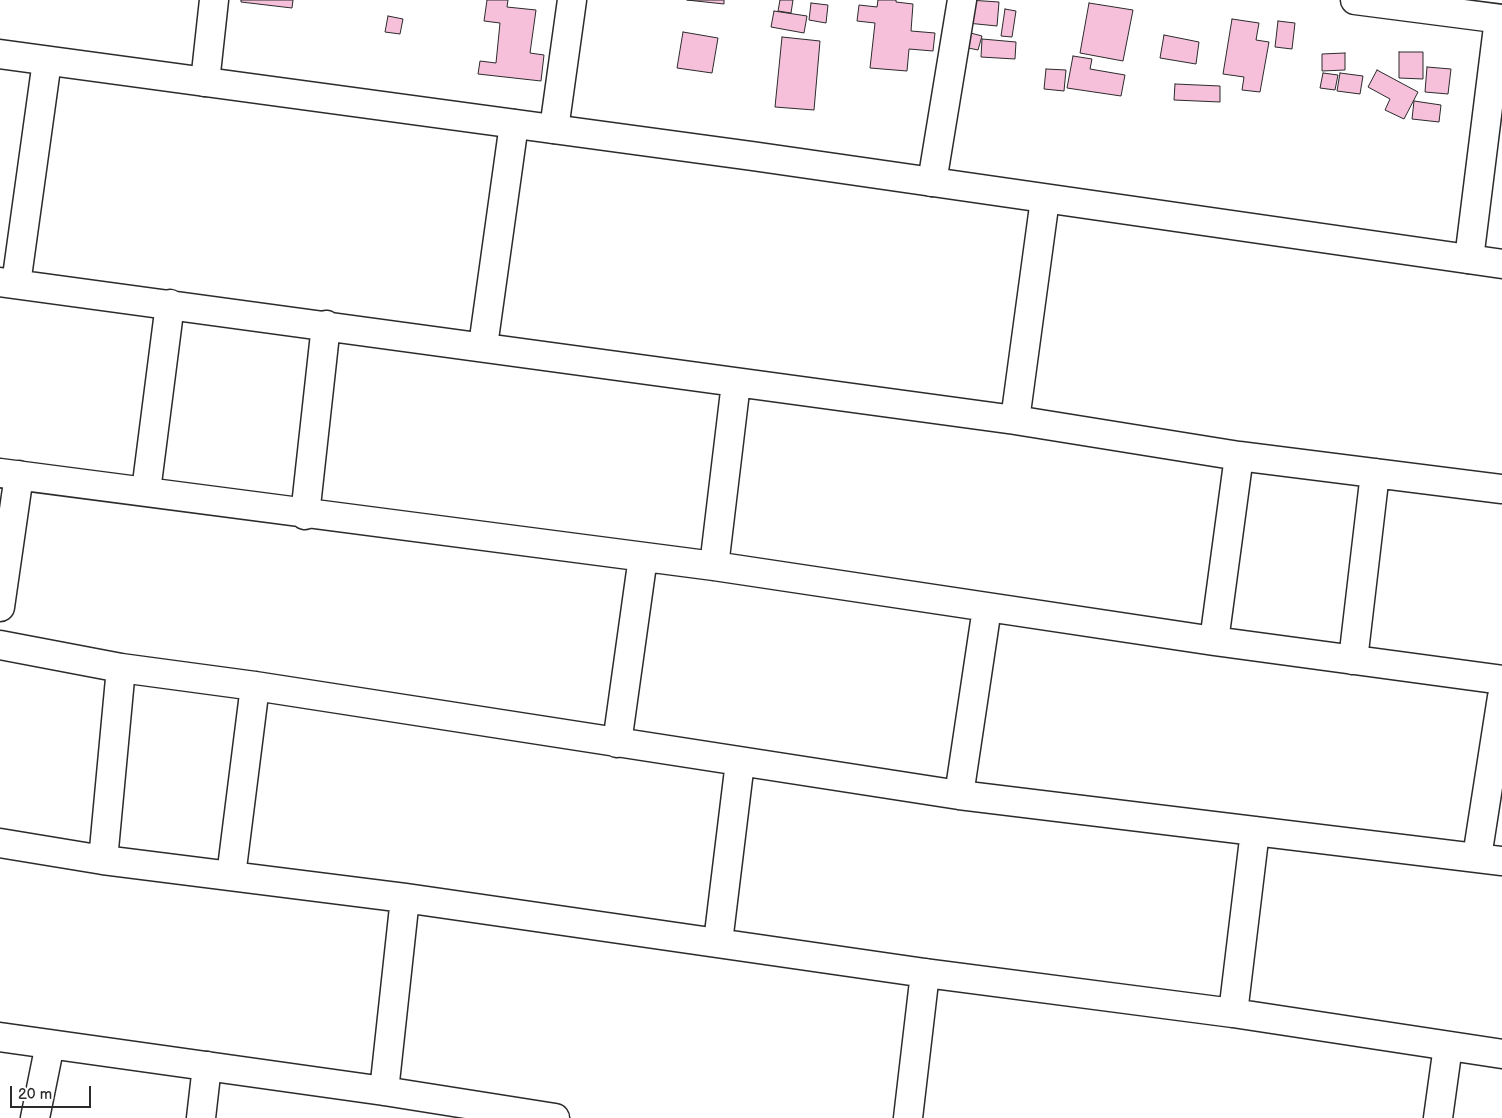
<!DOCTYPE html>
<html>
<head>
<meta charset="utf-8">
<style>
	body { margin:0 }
	#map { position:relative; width:1502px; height:1118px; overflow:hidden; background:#fff; font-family:"Balsamiq Sans",sans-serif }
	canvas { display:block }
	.scale { position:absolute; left:10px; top:1086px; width:81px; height:22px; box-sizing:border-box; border:2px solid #2b2b2b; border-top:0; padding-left:6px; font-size:15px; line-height:18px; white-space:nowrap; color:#2b2b2b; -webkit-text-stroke:4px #fff; paint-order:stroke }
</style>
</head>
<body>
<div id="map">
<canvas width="1502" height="1118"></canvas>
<div class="scale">20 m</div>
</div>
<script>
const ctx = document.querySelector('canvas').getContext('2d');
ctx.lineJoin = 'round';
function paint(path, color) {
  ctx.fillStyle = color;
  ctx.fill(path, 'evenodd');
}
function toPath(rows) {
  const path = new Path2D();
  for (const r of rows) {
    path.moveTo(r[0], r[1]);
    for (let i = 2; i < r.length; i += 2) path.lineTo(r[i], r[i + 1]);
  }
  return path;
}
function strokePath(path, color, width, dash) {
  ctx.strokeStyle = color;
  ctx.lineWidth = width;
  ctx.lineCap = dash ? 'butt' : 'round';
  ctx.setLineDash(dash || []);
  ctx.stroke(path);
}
const building = toPath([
	[241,0,293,0,292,8,241,2,241,0],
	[487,0,508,0,507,7,536,10,530,53,544,55,541,81,478,74,480,61,496,63,500,23,484,21,487,0],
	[687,0,724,0,724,4,687,0],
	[780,0,793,0,791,13,778,11,780,0],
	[878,0,896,0,896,2,913,4,911,31,935,33,933,51,909,49,907,71,870,68,875,23,857,21,859,5,877,7,878,0],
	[969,0,999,2,997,26,967,23,969,0],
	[811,3,828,5,826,23,809,20,811,3],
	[1089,3,1133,10,1123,61,1080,53,1089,3],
	[1005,9,1016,11,1012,37,1001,36,1005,9],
	[774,11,807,16,804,33,771,27,774,11],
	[388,16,403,19,400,34,385,32,388,16],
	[1232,19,1259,23,1256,40,1269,42,1260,92,1242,90,1244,77,1223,74,1232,19],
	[1278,21,1295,23,1292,49,1275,47,1278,21],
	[963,31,982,36,978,50,959,46,963,31],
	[683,32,718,38,712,73,677,68,683,32],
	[1164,35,1199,42,1196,64,1160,58,1164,35],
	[782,37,820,41,814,110,775,107,782,37],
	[982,39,1016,42,1015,59,981,57,982,39],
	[1399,52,1423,52,1423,79,1399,78,1399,52],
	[1345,53,1345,70,1322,71,1322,54,1345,53],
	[1073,56,1092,59,1090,69,1125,75,1121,96,1067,88,1073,56],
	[1427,67,1451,69,1448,94,1425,92,1427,67],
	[1046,69,1066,70,1064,91,1044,89,1046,69],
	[1377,70,1418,92,1404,119,1385,110,1390,99,1368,87,1377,70],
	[1323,73,1338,75,1335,90,1320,88,1323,73],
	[1340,73,1363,76,1360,94,1337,91,1340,73],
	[1175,84,1220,86,1220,102,1174,100,1175,84],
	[1414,101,1441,105,1439,122,1412,119,1414,101]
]);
const minor = toPath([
	[1355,0,1502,19],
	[205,82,214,0],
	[554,129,572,0],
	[932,182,962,0],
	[1469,259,1499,19],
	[0,282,1015,420,1239,456,1502,489],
	[16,284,47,61],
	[483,346,514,124],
	[1015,420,1045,199],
	[0,473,714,566,1214,641,1502,680],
	[146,491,170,304],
	[305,515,326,325],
	[714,566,736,383],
	[0,607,19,475],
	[1214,641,1239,456],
	[0,645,121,668,255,686,959,795,1502,861],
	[1353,660,1375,473],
	[617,743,643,557],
	[959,795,987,608],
	[0,843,103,860,405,898,925,973,1233,1013,1502,1054],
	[1477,857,1502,697],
	[103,860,121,668],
	[231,876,255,686],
	[718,942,740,762],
	[1233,1013,1255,831],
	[0,1037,384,1091,555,1118],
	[384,1091,405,898],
	[35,1118,50,1044],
	[201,1118,207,1066],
	[908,1118,925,973],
	[1438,1118,1448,1046]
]);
const tertiary = toPath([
	[0,54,752,156,1502,264]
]);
paint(building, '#f6c0db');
strokePath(building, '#2b2b2b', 1);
strokePath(minor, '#2b2b2b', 31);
strokePath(tertiary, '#2b2b2b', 31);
strokePath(minor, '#fff', 28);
strokePath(tertiary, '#fff', 28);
</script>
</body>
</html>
